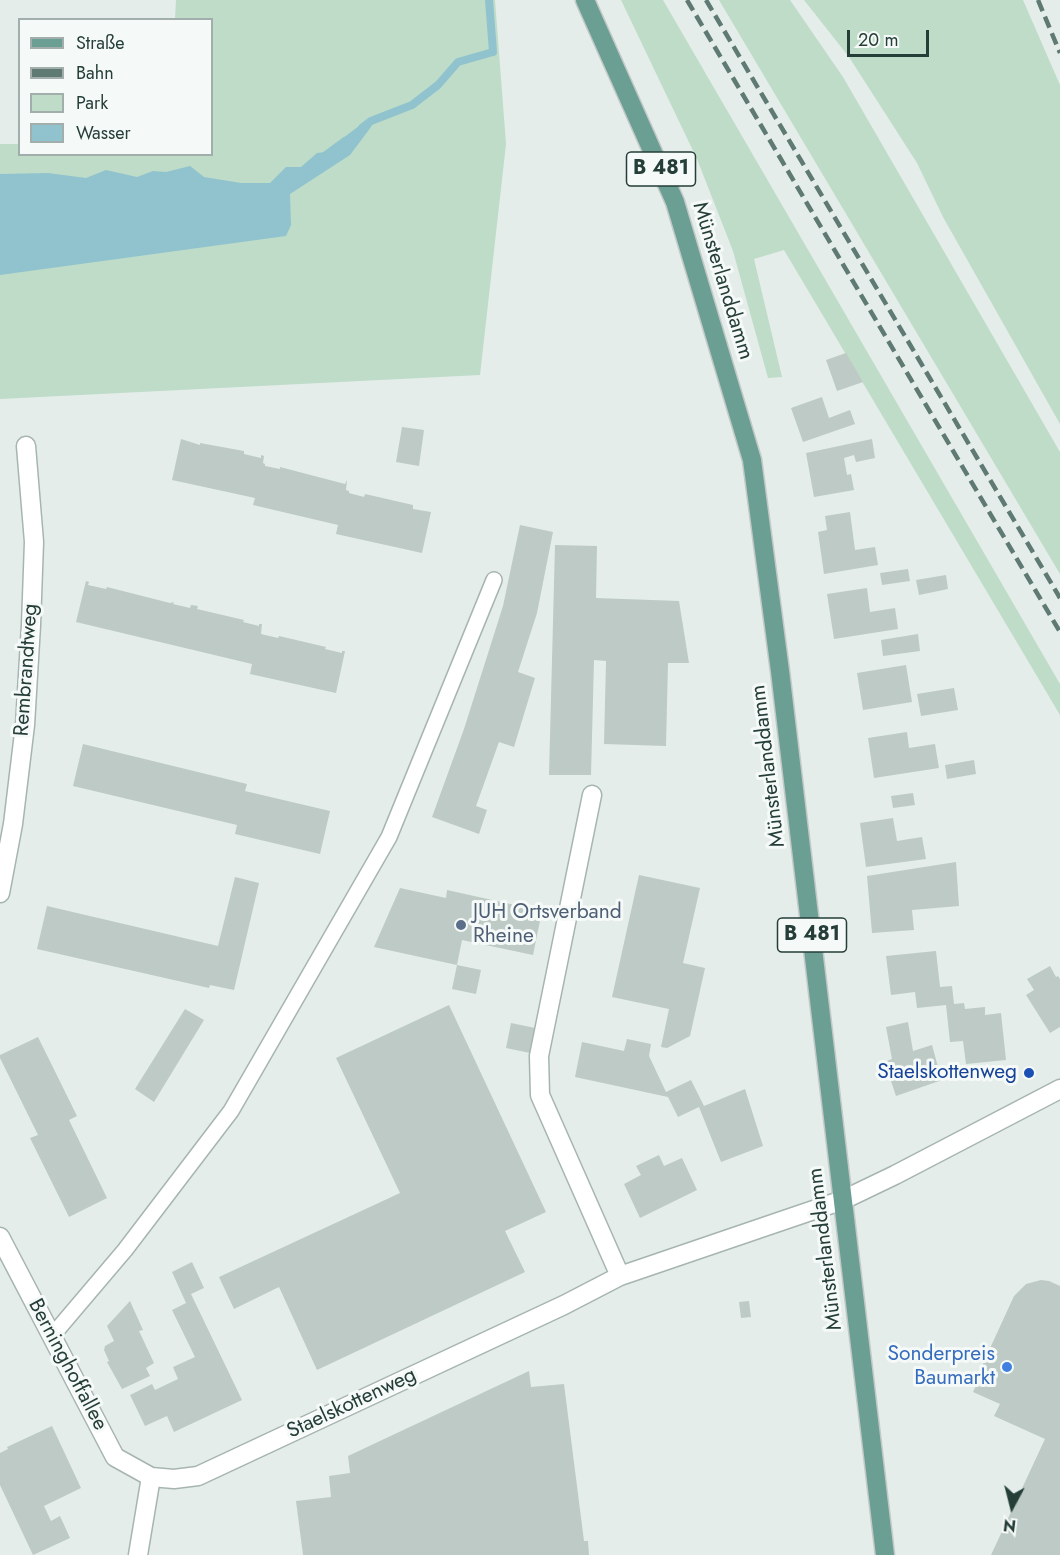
<!DOCTYPE html>
<html>
<head>
<meta charset="utf-8">
<style>
	body { margin:0 }
	#map { position:relative; width:1060px; height:1555px; overflow:hidden; background:#e4ede9; font-family:Jost,sans-serif }
	canvas { display:block }
	.legend { position:absolute; left:18px; top:18px; width:195px; height:138px; box-sizing:border-box; background:#f5f9f7; border:2px solid #a2aeab; margin:0; padding:8px 10px; list-style:none; font-size:18px; color:#253e38 }
	.legend li { display:flex; align-items:center; gap:12px; height:30px }
	.legend b { width:30px; border:2px solid #a2aeab }
	.north { position:absolute; left:982px; top:1477px; width:60px; height:60px; -webkit-text-stroke:4px #f5f9f7; paint-order:stroke; rotate:187deg; font-size:16px; font-weight:700; line-height:24px; text-align:center; color:#253e38 }
	.north::after { content:''; display:block; margin:auto; width:21px; height:27px; background:#253e38; clip-path:polygon(50% 0,100% 100%,50% 72%,0 100%) }
	.scale { position:absolute; left:847px; top:30px; width:82px; height:27px; box-sizing:border-box; border:3px solid #253e38; border-top:0; padding-left:8px; font-size:18px; line-height:21px; white-space:nowrap; color:#253e38; -webkit-text-stroke:4px #f5f9f7; paint-order:stroke }
</style>
</head>
<body>
<div id="map">
<canvas width="1060" height="1555"></canvas>
<ul class="legend">
<li><b style="height:8px;background:#6c9f94"></b>Straße</li>
<li><b style="height:8px;background:#5f7973"></b>Bahn</li>
<li><b style="height:16px;background:#bfdcc8"></b>Park</li>
<li><b style="height:16px;background:#90c3ce"></b>Wasser</li>
</ul>
<div class="north">N</div>
<div class="scale">20 m</div>
</div>
<script>
const ctx = document.querySelector('canvas').getContext('2d');
ctx.lineJoin = 'round';
function paint(path, color) {
  ctx.fillStyle = color;
  ctx.fill(path, 'evenodd');
}
function toPath(rows) {
  const path = new Path2D();
  for (const r of rows) {
    path.moveTo(r[0], r[1]);
    for (let i = 2; i < r.length; i += 2) path.lineTo(r[i], r[i + 1]);
  }
  return path;
}
function strokePath(path, color, width, dash) {
  ctx.strokeStyle = color;
  ctx.lineWidth = width;
  ctx.lineCap = dash ? 'butt' : 'round';
  ctx.setLineDash(dash || []);
  ctx.stroke(path);
}
function label(font, color, halo, rows, align = 'center') {
  ctx.font = font + ' Jost,sans-serif';
  ctx.lineWidth = 6;
  ctx.setLineDash([]);
  ctx.textBaseline = 'middle';
  ctx.strokeStyle = halo;
  ctx.fillStyle = color;
  for (const [text, x, y, turn = 0] of rows) {
    ctx.save();
    ctx.translate(x, y);
    ctx.rotate((+turn || 0) * Math.PI / 180);
    ctx.textAlign = isNaN(turn) ? turn : align;
    if (halo) ctx.strokeText(text, 0, 0);
    ctx.fillText(text, 0, 0);
    ctx.restore();
  }
}
const green = toPath([
	[176,0,495,0,506,144,480,375,0,399,0,144,19,144,20,154,212,154,212,20,175,19],
	[621,0,663,0,1060,684,1060,715,784,250,754,259,782,377,768,378,733,251,697,159],
	[719,0,790,0,843,77,1060,452,1060,574],
	[804,0,1023,0,1060,85,1060,424,943,217,917,163,849,57]
]);
const water = toPath([
	[371,117,371,127,350,155,290,194,291,225,286,236,0,275,0,174,48,173,86,178,106,170,137,177,153,171,166,172,190,166,204,177,241,183,270,183,286,167,301,167,317,153,335,151,343,138]
]);
const stream = toPath([
	[362,128,371,121,412,105,438,85,458,62,493,52,489,0],
	[322,158,345,141]
]);
const building = toPath([
	[846,353,863,382,837,391,826,360],
	[822,397,829,418,850,410,855,424,803,442,791,408],
	[402,427,424,430,419,466,396,462],
	[181,439,200,445,200,443,244,451,244,454,261,458,261,455,264,456,263,463,265,464,265,466,280,469,280,467,345,484,347,480,346,490,349,491,349,493,364,497,365,494,413,505,413,509,431,512,422,553,336,534,338,525,253,505,255,498,172,480],
	[872,439,875,458,856,462,854,455,844,458,847,475,851,474,854,490,814,497,806,453],
	[850,512,855,550,875,547,878,565,824,574,818,532,827,530,825,516],
	[520,525,553,532,537,613,518,672,535,678,514,747,499,742,476,806,487,810,479,834,432,817,464,729,503,606],
	[555,545,597,546,596,598,679,601,689,663,668,663,666,746,604,744,606,661,594,660,591,775,549,775],
	[908,569,910,581,882,585,880,573],
	[946,575,948,589,919,595,916,580],
	[86,581,89,582,88,585,106,589,107,587,170,603,174,602,173,604,190,608,191,605,198,606,197,609,244,620,243,622,259,626,259,624,262,624,261,634,278,638,279,636,326,647,325,649,342,653,342,651,345,651,336,693,250,674,252,664,76,622],
	[867,588,870,612,895,608,898,629,834,639,827,594],
	[918,634,920,651,883,656,881,640],
	[906,665,912,702,863,710,857,673],
	[954,688,958,710,921,716,917,694],
	[907,732,909,748,935,744,939,768,874,778,868,738],
	[83,744,247,784,245,791,330,811,320,854,235,834,237,825,73,786],
	[974,760,976,774,947,779,945,765],
	[913,793,915,805,893,808,891,796],
	[893,818,897,841,922,837,926,859,866,867,860,823],
	[956,862,959,906,912,910,914,930,872,933,867,876],
	[639,875,700,888,683,963,705,968,690,1036,667,1048,661,1047,669,1009,612,997],
	[235,877,259,883,234,990,210,985,209,988,37,949,47,906,218,946],
	[400,888,446,898,447,890,542,911,533,955,462,940,457,965,481,970,476,994,452,989,457,965,374,947],
	[936,951,940,987,952,986,954,1004,964,1003,965,1009,985,1007,985,1015,1001,1013,1006,1060,966,1064,963,1041,950,1042,946,1005,917,1008,915,992,891,995,886,956],
	[1050,966,1056,977,1058,976,1060,979,1060,1027,1050,1033,1026,995,1034,990,1027,979],
	[449,1005,546,1212,505,1231,525,1272,317,1370,279,1287,234,1309,219,1277,400,1193,336,1058],
	[185,1009,204,1020,154,1102,135,1089],
	[908,1022,913,1051,932,1045,941,1078,945,1079,896,1096,885,1063,881,1063,892,1059,886,1027],
	[511,1023,535,1028,530,1053,506,1048],
	[38,1037,77,1116,69,1120,107,1198,69,1217,30,1138,38,1135,0,1058,0,1055],
	[627,1039,651,1044,649,1056,666,1092,691,1080,704,1106,745,1089,763,1146,721,1162,699,1107,678,1117,668,1097,575,1077,582,1042,624,1051],
	[659,1155,664,1166,682,1158,697,1190,640,1218,624,1184,641,1175,636,1166],
	[192,1262,204,1288,191,1294,242,1400,174,1432,167,1416,145,1426,130,1395,152,1384,155,1390,178,1379,173,1367,195,1357,172,1310,186,1303,172,1272],
	[1041,1280,1049,1281,1060,1286,1060,1555,991,1555,1045,1439,994,1416,1000,1404,973,1392,984,1369,981,1368,1014,1296,1026,1284],
	[130,1301,143,1330,139,1331,154,1363,146,1368,150,1376,122,1389,107,1362,109,1361,104,1350,105,1346,114,1341,107,1326],
	[749,1301,751,1317,741,1318,739,1302],
	[529,1371,531,1387,564,1384,584,1541,588,1541,589,1555,303,1555,296,1501,331,1497,329,1476,350,1473,348,1456],
	[52,1426,81,1488,44,1506,51,1521,60,1516,70,1538,33,1555,0,1485,0,1453,8,1449,7,1447]
]);
const service = toPath([
	[52,1336,125,1250,231,1111,389,837,494,580]
]);
const minor = toPath([
	[592,795,539,1056,540,1095,620,1276],
	[0,893,13,824,25,725,31,625,34,542,26,446],
	[0,1237,115,1457,151,1477,174,1479,198,1476,564,1305,620,1276,843,1200,895,1175,1060,1089],
	[138,1555,151,1477]
]);
const primary = toPath([
	[585,0,675,202,752,460,780,671,885,1555]
]);
const rail = toPath([
	[687,0,1060,632],
	[706,0,1060,598],
	[1038,0,1060,53]
]);
const markers = [
	[461,925,6,"#5c6f8a"],
	[1029,1073,6,"#1a4fb4"],
	[1007,1367,6,"#3f7fe0"]
];
const shields = [
	[661,169,69],
	[812,935,69]
];
const shieldNames = [
	["B 481",661,169],
	["B 481",812,935]
];
const streetNames = [
	["Münsterlanddamm",722,281,73],
	["Rembrandtweg",27,670,-86],
	["Münsterlanddamm",769,766,-97],
	["Münsterlanddamm",826,1249,-97],
	["Berninghoffallee",67,1365,62],
	["Staelskottenweg",352,1404,-25]
];
const serviceNames = [
	["JUH Ortsverband",473,913],
	["Rheine",473,937]
];
const transitNames = [
	["Staelskottenweg",1017,1073]
];
const shopNames = [
	["Sonderpreis",995,1355],
	["Baumarkt",995,1379]
];
paint(green, '#bfdcc8');
paint(water, '#90c3ce');
strokePath(stream, '#90c3ce', 8);
paint(building, '#bdcac5');
strokePath(service, '#a7b5b0', 18);
strokePath(minor, '#a7b5b0', 21);
strokePath(primary, '#c2c9c7', 21);
strokePath(service, '#fff', 15);
strokePath(minor, '#fff', 18);
strokePath(primary, '#6c9f94', 18);
strokePath(rail, '#5f7973', 4.5, [12, 6]);
for (const [x, y, r, color] of markers) {
  const dot = new Path2D();
  dot.arc(x, y, r, 0, 2 * Math.PI);
  ctx.fillStyle = color;
  ctx.fill(dot);
  strokePath(dot, '#f5f9f7', 2);
}
for (const [x, y, w] of shields) {
  const box = new Path2D();
  box.roundRect(x - w / 2, y - 17, w, 34, 4.5);
  ctx.fillStyle = '#f5f9f7';
  ctx.fill(box);
  strokePath(box, '#253e38', 1.5);
}
label('bold 20px', '#253e38', null, shieldNames);
label('21px', '#253e38', '#f5f9f7', streetNames);
label('21px', '#4e5e75', '#f5f9f7', serviceNames, 'left');
label('21px', '#164399', '#f5f9f7', transitNames, 'right');
label('21px', '#366cbe', '#f5f9f7', shopNames, 'right');
</script>
</body>
</html>
